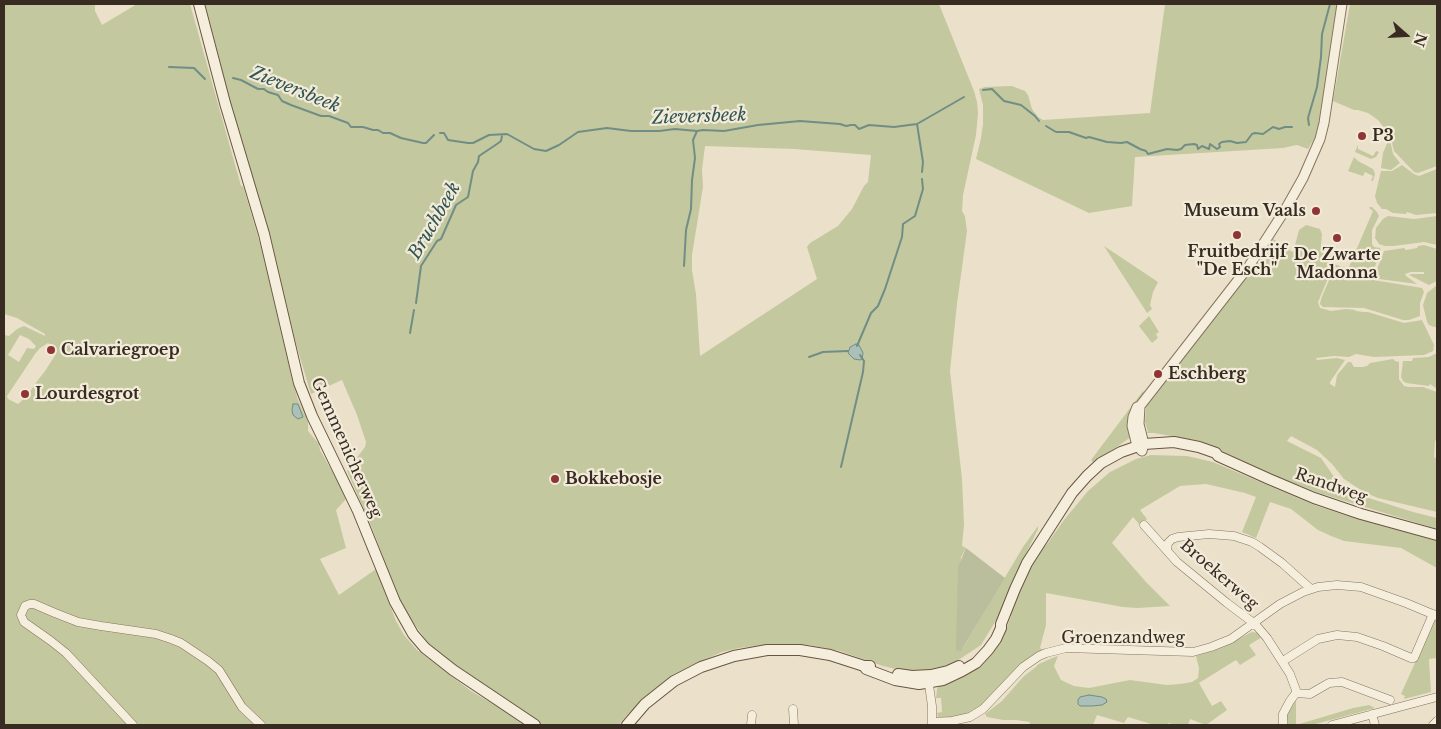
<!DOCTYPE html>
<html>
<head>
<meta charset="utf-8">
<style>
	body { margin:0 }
	#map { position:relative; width:1441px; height:729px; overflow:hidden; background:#ebe1ca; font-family:"Libre Baskerville",serif }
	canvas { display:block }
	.frame { position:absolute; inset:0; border:5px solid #382c22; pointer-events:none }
	.north { position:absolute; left:1381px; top:10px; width:50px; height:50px; -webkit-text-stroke:4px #f3ebd9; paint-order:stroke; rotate:109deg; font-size:14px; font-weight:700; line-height:20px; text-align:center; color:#382c22 }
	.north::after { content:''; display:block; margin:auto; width:18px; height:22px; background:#382c22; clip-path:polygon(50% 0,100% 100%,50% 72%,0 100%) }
</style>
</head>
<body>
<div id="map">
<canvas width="1441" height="729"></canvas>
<div class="frame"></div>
<div class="north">N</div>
</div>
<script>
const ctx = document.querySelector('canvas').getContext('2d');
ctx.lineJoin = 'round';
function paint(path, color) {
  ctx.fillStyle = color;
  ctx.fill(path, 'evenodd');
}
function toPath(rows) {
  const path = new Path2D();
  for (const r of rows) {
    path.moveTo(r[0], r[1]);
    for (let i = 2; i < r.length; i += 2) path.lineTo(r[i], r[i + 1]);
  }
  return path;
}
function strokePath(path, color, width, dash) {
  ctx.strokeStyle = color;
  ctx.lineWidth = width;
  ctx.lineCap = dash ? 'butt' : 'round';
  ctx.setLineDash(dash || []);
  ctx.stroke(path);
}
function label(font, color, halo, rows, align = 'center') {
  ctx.font = font + ' "Libre Baskerville",serif';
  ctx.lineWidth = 4.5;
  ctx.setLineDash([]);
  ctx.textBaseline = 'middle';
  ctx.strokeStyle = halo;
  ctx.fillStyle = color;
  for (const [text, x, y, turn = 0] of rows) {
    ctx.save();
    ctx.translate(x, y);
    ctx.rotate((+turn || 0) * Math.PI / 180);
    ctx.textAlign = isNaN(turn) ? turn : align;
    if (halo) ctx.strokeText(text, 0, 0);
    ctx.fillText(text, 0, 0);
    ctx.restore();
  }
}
const green = toPath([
	[4,4,95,4,95,11,102,25,137,4,190,4,241,186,243,186,262,250,293,383,298,400,308,422,308,431,319,444,320,450,337,480,346,499,336,510,346,548,320,559,339,595,376,569,396,621,404,635,417,650,471,691,498,707,524,725,4,725,4,335,9,336,17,329,24,326,45,336,45,334,17,318,4,314],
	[20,335,29,339,36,346,34,349,27,348,19,362,8,355],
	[48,343,57,350,56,354,45,371,35,384,28,395,18,404,8,399,7,396,35,354,40,348],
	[205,4,939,4,974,91,977,102,978,113,976,135,963,195,962,211,965,216,967,231,957,304,950,371,962,479,964,524,962,546,966,548,961,557,958,593,957,650,963,648,1023,547,1038,526,1038,529,1013,580,1000,614,981,645,954,663,935,670,904,671,883,666,840,651,809,645,771,644,739,648,722,652,694,664,674,674,651,692,626,716,619,725,543,725,442,656,431,646,421,633,410,618,398,596,372,528,347,471,365,447,366,442,357,415,342,380,311,394,296,344,268,233,235,120],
	[705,146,794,149,871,155,868,182,864,186,852,209,838,226,810,243,807,247,817,279,700,356,696,294,692,270,692,255,703,187,702,170],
	[1165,4,1338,4,1324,102,1317,134,1308,149,1297,145,1283,148,1135,157,1132,206,1089,213,976,159,981,138,983,124,983,105,979,89,985,87,1012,86,1025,91,1028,95,1032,109,1038,117,1043,120,1150,113],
	[1350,4,1437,4,1437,166,1418,173,1414,172,1394,151,1390,135,1378,120,1368,113,1358,110,1354,110,1333,101],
	[1386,134,1390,140,1393,154,1400,163,1391,170,1381,168,1383,153,1388,141,1384,139],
	[1358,145,1358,149,1373,156,1376,151,1379,152,1376,157,1371,159,1355,152],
	[1354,157,1358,161,1373,169,1375,174,1373,181,1371,181,1373,176,1365,172,1363,176,1348,171],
	[1402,165,1414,174,1419,176,1437,169,1437,213,1416,215,1407,212,1406,214,1393,213,1386,209,1382,209,1377,203,1375,196,1381,171,1392,171],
	[1370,207,1372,207,1377,212,1379,216,1372,230,1372,244,1374,247,1380,248,1381,251,1372,274,1368,277,1342,273,1343,267,1348,269,1373,211,1369,208],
	[1388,216,1414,219,1437,216,1437,245,1424,242,1394,246,1385,246,1379,244,1375,238,1376,228,1383,219],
	[1306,225,1320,229,1322,234,1321,245,1337,252,1332,263,1342,267,1339,273,1333,274,1329,276,1318,302,1320,308,1331,311,1346,309,1355,310,1356,311,1364,312,1368,312,1404,323,1422,320,1434,345,1433,351,1424,355,1374,357,1356,354,1349,357,1334,356,1316,358,1317,360,1337,358,1345,360,1330,382,1330,384,1335,387,1337,375,1348,362,1351,362,1354,367,1362,367,1367,366,1370,363,1393,359,1395,361,1399,362,1399,379,1404,386,1409,387,1423,387,1437,392,1437,439,1435,441,1434,457,1437,459,1437,512,1378,498,1364,492,1344,479,1332,464,1317,450,1291,436,1287,441,1321,458,1337,481,1356,494,1413,512,1437,518,1437,529,1322,494,1278,477,1200,441,1154,433,1146,433,1148,432,1145,422,1146,408,1150,400,1245,275,1273,239,1285,246,1292,252,1296,248,1295,245,1299,230],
	[1424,245,1437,249,1437,281,1429,285,1409,275,1412,274,1424,274,1424,272,1411,272,1405,274,1406,276,1417,284,1379,279,1375,277,1376,272,1384,251,1404,248,1406,250,1417,248,1418,246],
	[1104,246,1158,282,1153,292,1150,305,1152,309,1147,313],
	[1333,276,1355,277,1422,288,1424,292,1420,303,1420,316,1409,320,1403,320,1364,308,1323,307,1320,304,1321,299,1329,280],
	[1437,285,1437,327,1434,327,1429,325,1427,322,1423,305,1427,293],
	[1149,316,1159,332,1156,334,1158,338,1152,343,1139,326],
	[1437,353,1437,389,1430,384,1429,386,1406,383,1403,381,1401,377,1403,361,1412,361,1413,358,1429,357],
	[1143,391,1144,393,1136,403,1131,437,1094,463,1091,460],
	[1151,455,1187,456,1213,462,1317,506,1348,516,1437,541,1437,568,1401,548,1344,541,1331,536,1318,530,1291,509,1270,502,1256,538,1242,532,1256,497,1245,493,1206,484,1180,486,1140,510,1147,519,1140,525,1133,517,1112,543,1146,582,1170,606,1137,608,1123,607,1046,593,1046,625,1040,648,1043,650,1036,654,976,710,959,717,938,717,937,713,942,712,941,698,936,698,937,689,940,685,957,680,976,667,1002,638,1007,627,1011,616,1009,615,1026,577,1040,551,1047,544,1064,520,1088,491,1110,472,1136,459],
	[1435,618,1437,619,1437,658,1429,659,1431,692,1404,699,1405,696,1401,694],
	[1252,632,1258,633,1262,637,1249,645,1256,655,1240,665,1236,660,1199,683,1212,706,1221,701,1227,710,1206,725,1190,719,1188,725,1177,725,1168,723,1167,725,1154,725,1128,717,1124,723,1097,715,1093,725,1029,725,1030,722,1016,720,1003,720,987,717,985,714,1002,701,1023,677,1037,666,1037,665,1052,658,1058,656,1054,666,1061,680,1074,686,1089,688,1130,680,1167,685,1180,684,1192,682,1198,678,1199,668,1196,656,1218,649],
	[1296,700,1296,725,1353,708,1369,705,1375,708,1312,725,1288,725,1287,715]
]);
const cemetery = toPath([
	[966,548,1005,578,961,651,956,650,958,567]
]);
const water = toPath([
	[856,344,859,345,863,353,862,359,860,360,854,359,848,353,850,347,856,344],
	[293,404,298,404,303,417,298,419,293,415,292,410,293,404],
	[1089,695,1102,697,1106,699,1107,702,1102,705,1092,706,1080,706,1078,704,1078,700,1080,697,1089,695]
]);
const stream = toPath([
	[169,67,194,68,205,79],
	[233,78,241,80,258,89,264,89,268,92,278,95,282,101,291,105,321,116,329,116,348,123,351,127,363,127,373,130,378,130,383,133,390,133,401,138,423,143,426,143,434,135],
	[983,90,992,89,1004,101,1021,105,1035,116,1039,121],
	[917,124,923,162,922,172],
	[1309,125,1308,118,1317,87,1321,57,1322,34,1330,4],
	[1046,126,1056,132,1069,132,1086,138,1089,137,1107,142,1121,143,1127,142,1140,149,1146,151,1148,154,1167,149,1177,150,1181,149,1185,145,1194,144,1197,145,1198,149,1202,146,1209,149,1210,144,1217,149,1220,147,1219,144,1222,142,1230,141,1237,143,1246,142,1252,134,1255,133,1263,134,1273,127,1279,129,1285,127,1292,127],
	[440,133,444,133,448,140,468,143,473,143,489,135,507,134,534,149,546,151,559,145,578,132,607,128,631,131,659,131,675,129,697,131,703,130,724,131,758,125,800,121,840,124,846,126,851,125,855,125,859,129,869,125,894,127,917,124,964,97],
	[684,266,686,230,691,209,692,180,695,158,693,140,697,131],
	[416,303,421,266,437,241,441,239,456,205,468,197,473,171,478,162,479,156,497,144,501,141,502,136],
	[410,333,414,310],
	[857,346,871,313,878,306,885,289,902,237,903,224,915,216,923,189,922,179],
	[809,357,823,352,848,351],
	[841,467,863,372,864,361,860,355]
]);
const minor = toPath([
	[1144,525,1177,562,1227,603,1255,624,1267,638,1290,674,1296,690,1296,693,1290,701,1283,714,1283,725],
	[1167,549,1168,543,1172,539,1178,537,1209,534,1234,536,1252,542,1260,547,1282,563,1311,589],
	[1283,661,1318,639,1337,635,1357,637,1383,646,1411,658,1414,658,1433,614],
	[928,678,932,706,932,725],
	[1296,693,1310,694,1329,683,1342,682,1390,700],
	[793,709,794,725],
	[1372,714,1375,725],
	[932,722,952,721,970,717,983,709,1023,667,1039,656,1046,653,1066,648,1193,652,1211,647,1231,639,1280,604,1303,592,1318,587,1337,585,1361,587,1406,603,1437,616],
	[133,725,66,653,51,641,24,622,21,615,25,606,30,604,34,604,55,613,78,622,101,626,156,634,171,639,181,643,208,661,219,670,242,707,261,725],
	[751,725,752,715],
	[1332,725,1437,697],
	[1433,725,1437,721]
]);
const tertiary = toPath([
	[1140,406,1139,424,1144,444,1142,451,1137,446,1132,426,1133,417,1137,407,1140,406,1249,266,1285,210,1303,178,1320,139,1324,123,1342,4]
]);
const secondary = toPath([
	[199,4,225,103,264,234,299,383,312,416,358,511,395,602,413,634,425,648,453,670,535,725],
	[864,666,866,669,895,680,919,684,943,680,962,671,976,663,988,650,996,639,1001,628,1001,624,1015,589,1027,563,1072,493,1087,476,1101,463,1121,452,1144,444,1174,442,1199,447,1216,453,1218,456,1269,479,1314,498,1361,514,1437,535],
	[898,674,912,676,931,675,948,671,959,666],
	[627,725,645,704,674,681,701,667,734,656,767,650,800,650,830,655,864,666,870,666]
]);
const markers = [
	[1362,136,5,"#8f3536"],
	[1316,211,5,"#8f3536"],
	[1237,235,5,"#8f3536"],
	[1337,238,5,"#8f3536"],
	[51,350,5,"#8f3536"],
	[1158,374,5,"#8f3536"],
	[25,394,5,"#8f3536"],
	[555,479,5,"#8f3536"]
];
const poiNames = [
	["P3",1372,136],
	["Museum Vaals",1306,211,"right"],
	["Fruitbedrijf",1237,252,"center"],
	["\"De Esch\"",1237,270,"center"],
	["De Zwarte",1337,255,"center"],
	["Madonna",1337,273,"center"],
	["Calvariegroep",61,350],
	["Eschberg",1168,374],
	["Lourdesgrot",35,394],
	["Bokkebosje",565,479]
];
const streetNames = [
	["Gemmenicherweg",346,448,66],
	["Randweg",1331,486,19],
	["Broekerweg",1219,575,41],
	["Groenzandweg",1123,638]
];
const waterNames = [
	["Zieversbeek",295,90,22],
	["Zieversbeek",699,117,-2],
	["Bruchbeek",435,221,-60]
];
paint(green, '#c3c89e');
paint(cemetery, '#babe9c');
paint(water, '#aac0b9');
strokePath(water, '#718e86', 1);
strokePath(stream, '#718e86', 2);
strokePath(minor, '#867460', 9);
strokePath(tertiary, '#867460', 11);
strokePath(secondary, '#685543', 12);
strokePath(minor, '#f6eedc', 8);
strokePath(tertiary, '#f6eedc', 9);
strokePath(secondary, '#f6eedc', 10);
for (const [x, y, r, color] of markers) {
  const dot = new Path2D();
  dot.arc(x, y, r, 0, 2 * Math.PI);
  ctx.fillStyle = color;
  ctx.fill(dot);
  strokePath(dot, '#f3ebd9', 2);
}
label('bold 16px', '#382c22', '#f3ebd9', poiNames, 'left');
label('16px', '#382c22', '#f3ebd9', streetNames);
label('italic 18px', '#325654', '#f3ebd9', waterNames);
</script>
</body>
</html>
